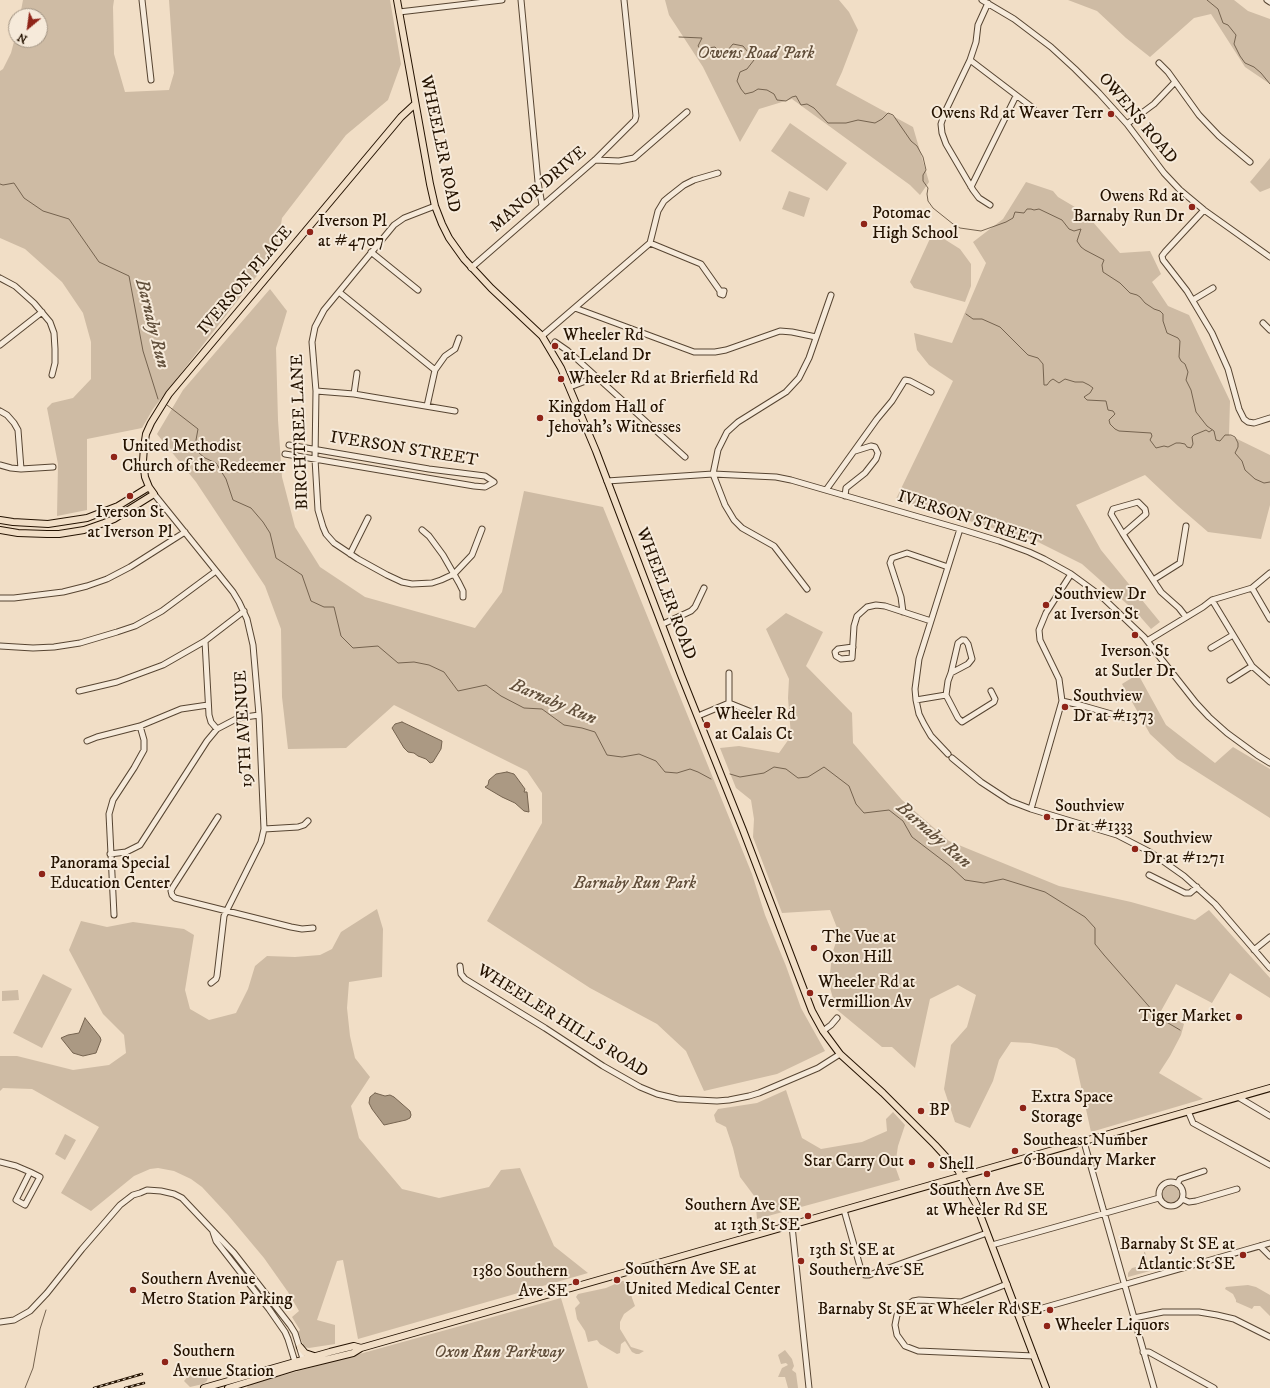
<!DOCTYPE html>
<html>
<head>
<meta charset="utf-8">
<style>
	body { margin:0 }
	#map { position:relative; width:1270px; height:1388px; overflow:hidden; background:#f1dec6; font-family:"IM FELL DW Pica",serif }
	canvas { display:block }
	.north { position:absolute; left:8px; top:8px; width:40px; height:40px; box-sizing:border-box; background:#f6eada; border:1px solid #a29483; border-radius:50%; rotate:209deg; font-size:11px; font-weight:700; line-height:16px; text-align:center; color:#241200 }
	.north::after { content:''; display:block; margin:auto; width:14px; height:18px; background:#8f2418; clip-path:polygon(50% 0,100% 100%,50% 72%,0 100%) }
</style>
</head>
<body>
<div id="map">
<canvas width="1270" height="1388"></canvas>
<div class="north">N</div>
</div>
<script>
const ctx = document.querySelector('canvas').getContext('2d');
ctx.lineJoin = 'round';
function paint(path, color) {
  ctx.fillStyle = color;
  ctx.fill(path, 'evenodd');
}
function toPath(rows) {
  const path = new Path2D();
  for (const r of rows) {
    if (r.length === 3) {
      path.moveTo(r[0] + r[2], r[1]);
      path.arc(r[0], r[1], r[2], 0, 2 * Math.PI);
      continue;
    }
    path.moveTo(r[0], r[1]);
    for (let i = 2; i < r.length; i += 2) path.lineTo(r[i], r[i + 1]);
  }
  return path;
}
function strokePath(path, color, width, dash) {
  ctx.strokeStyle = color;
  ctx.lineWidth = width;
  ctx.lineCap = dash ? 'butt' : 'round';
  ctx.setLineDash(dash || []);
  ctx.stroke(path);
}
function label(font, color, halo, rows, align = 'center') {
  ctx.font = font + ' "IM FELL DW Pica",serif';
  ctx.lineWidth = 4;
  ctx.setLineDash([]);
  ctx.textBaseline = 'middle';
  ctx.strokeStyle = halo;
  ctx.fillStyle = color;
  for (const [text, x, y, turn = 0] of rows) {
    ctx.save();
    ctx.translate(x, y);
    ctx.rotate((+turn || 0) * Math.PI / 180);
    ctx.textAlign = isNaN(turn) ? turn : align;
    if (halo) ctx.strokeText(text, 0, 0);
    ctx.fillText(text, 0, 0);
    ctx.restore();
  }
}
const green = toPath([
	[23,0,114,0,113,7,114,54,125,92,169,90,174,73,169,0,390,0,401,64,388,100,346,135,282,218,277,250,153,409,142,428,87,439,87,510,57,516,58,464,47,408,52,403,73,398,91,379,91,342,83,313,62,282,25,249,0,238,0,71,3,69,11,53,16,34,16,40,40,40,40,16,20,16],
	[665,0,839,0,849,12,858,30,842,72,836,85,913,127,929,182,920,195,910,185,792,99,759,109,740,142,703,67,669,15],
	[1068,0,1234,0,1248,11,1270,19,1270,84,1245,67,1211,14,1194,18,1150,57,1126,38,1097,11],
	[790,123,847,163,827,191,771,151],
	[1270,158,1270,188,1260,192,1250,182],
	[1026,182,1053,191,1058,197,1085,213,1120,253,1150,251,1161,274,1152,282,1168,306,1189,315,1230,401,1229,435,1270,455,1270,505,1261,539,1208,532,1178,506,1145,475,1076,505,1101,550,1160,622,1151,629,1136,612,1082,564,1036,541,896,499,953,381,929,365,917,350,914,333,952,343,986,263,973,242,1003,219],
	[789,191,810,198,804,217,782,209],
	[933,232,960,249,971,264,971,286,965,302,914,288,910,282],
	[270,289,287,311,276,348,278,420,282,477,295,527,320,567,365,597,475,628,502,592,524,491,603,507,752,874,765,915,786,966,801,1008,825,1051,777,1074,704,1091,686,1051,657,1024,590,988,487,921,542,823,542,793,527,771,394,705,346,748,288,749,282,697,281,629,265,586,196,482,157,434,183,390],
	[786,613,823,632,806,666,852,713,853,743,902,800,949,841,1059,886,1131,902,1195,920,1209,910,1270,978,1270,998,1230,973,1212,1003,1176,984,1161,1011,1184,1024,1181,1035,1170,1056,1159,1073,1203,1099,1091,1132,1075,1059,1057,1048,1030,1043,1011,1042,999,1060,993,1081,970,1128,955,1122,944,1089,951,1045,967,1027,976,995,958,985,930,999,915,1068,892,1047,882,1047,836,1009,829,984,832,954,839,933,830,910,782,913,753,837,754,819,751,800,736,788,720,748,739,746,779,753,791,736,788,698,789,679,766,629],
	[1138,674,1166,725,1215,763,1233,747,1270,769,1270,818,1177,759,1150,734,1122,684],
	[377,909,383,929,382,977,349,982,347,1008,350,1036,355,1058,370,1077,351,1106,359,1138,402,1189,439,1198,489,1187,501,1170,520,1168,554,1246,588,1273,358,1339,343,1260,337,1261,317,1320,335,1325,335,1344,309,1348,304,1347,298,1332,300,1330,292,1317,299,1311,288,1292,264,1258,228,1215,202,1187,191,1179,174,1171,158,1168,150,1169,134,1176,91,1211,61,1193,99,1127,32,1089,3,1088,0,1091,0,1056,17,1056,73,1070,109,1065,126,1053,124,1035,103,1014,69,950,81,921,107,927,133,922,184,929,194,935,185,990,190,1009,209,1020,236,1013,248,989,255,966,267,956,295,957,320,955,332,949,341,932],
	[43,974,72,989,42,1048,13,1033],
	[18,990,19,1000,2,1001,2,991],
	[786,1090,802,1138,821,1149,862,1142,887,1131,886,1119,893,1112,905,1125,898,1146,895,1166,900,1180,757,1219,755,1197,740,1177,733,1148,726,1127,716,1122,714,1115,718,1109,757,1103],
	[65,1134,76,1140,65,1160,55,1154],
	[1171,1194,9],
	[1144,1252,1145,1252,1150,1271,1128,1277,1128,1273,1132,1268,1145,1265],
	[622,1281,628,1282,632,1298,635,1306,624,1314,620,1322,620,1329,631,1347,644,1351,639,1354,636,1354,632,1352,625,1341,621,1344,620,1353,617,1354,600,1344,597,1340,588,1342,585,1331,577,1319,575,1308,580,1303,576,1297,578,1294,606,1288],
	[1248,1285,1256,1287,1270,1295,1270,1316,1260,1306,1254,1306,1252,1309,1236,1302,1236,1300,1233,1294,1225,1289,1226,1287],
	[561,1298,588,1388,247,1388,248,1385],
	[785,1350,792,1359,794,1366,792,1370,796,1373,798,1388,788,1388,785,1377,778,1377,782,1368,788,1365,786,1363,781,1364,778,1355],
	[198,1368,203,1368,207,1372,208,1377,207,1381,203,1384,190,1387,184,1381,192,1371]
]);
const water = toPath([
	[402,722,442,741,441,749,433,762,430,763,426,759,418,756,414,753,408,752,404,748,392,728,395,724,402,722],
	[507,772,514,774,517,778,525,789,524,792,527,792,529,812,524,811,515,803,502,797,485,787,488,785,489,780,496,774,507,772],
	[85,1018,100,1037,101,1040,96,1053,83,1056,73,1053,61,1038,68,1035,79,1033,85,1018],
	[375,1093,385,1096,390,1095,394,1097,410,1111,411,1115,410,1118,406,1120,384,1125,372,1109,369,1103,370,1097,375,1093]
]);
const stream = toPath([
	[1207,0,1218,9,1223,23,1228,25,1236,35,1234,44,1240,56,1245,63,1254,67,1261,73,1270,84],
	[679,37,702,38,698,46,702,51,707,48,715,47,719,51,727,51,733,44,743,46,748,52,755,53,754,60,747,69,740,72,737,81,741,89,745,94,753,92,758,89,767,90,774,94,777,100,786,101,792,97,796,96,801,105,807,104,814,108,828,123,846,123,858,120,875,123,882,119,888,113,893,115,911,141,917,146,923,157,926,170,923,175,923,181,928,188,927,194,928,201,933,208,953,224,960,228,981,231,1006,222,1013,218,1015,212,1024,213,1027,209,1031,209,1034,210,1039,209,1062,220,1069,229,1074,231,1081,229,1077,241,1081,247,1085,250,1104,260,1102,265,1103,272,1120,283,1130,293,1137,295,1140,297,1145,303,1154,309,1160,311,1163,314,1163,321,1167,333,1178,338,1180,341,1179,357,1181,361,1185,364,1188,372,1186,380,1191,390,1196,412,1207,426,1214,431,1216,440,1220,441,1225,435,1231,435,1235,437,1238,443,1238,447,1235,453,1242,461,1245,470,1255,479,1264,483,1270,482],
	[0,184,3,185,14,183,24,198,43,211,69,219,99,262,129,276,143,351,158,399],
	[966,314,973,319,982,319,1000,327,1028,355,1038,358,1043,364,1044,385,1047,385,1050,381,1053,379,1059,383,1065,379,1075,382,1083,382,1089,385,1093,388,1090,393,1084,397,1087,400,1106,401,1108,410,1113,411,1115,414,1109,420,1110,424,1115,429,1119,431,1151,433,1152,436,1150,440,1156,448,1164,446,1168,447,1176,443,1180,443,1185,444,1187,447,1191,448,1193,444,1192,437,1194,435,1206,430,1209,432,1212,430],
	[167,405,198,429,196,440,199,453,205,458,216,463,226,479,233,500,251,508,263,522,270,533,276,558,302,575,311,601,324,607,334,607,341,636,353,648,378,646,398,663,414,662,429,665,444,672,458,691,486,685,501,696,524,708,542,709,564,725,582,728,595,732,607,755,622,757,639,754,656,761,665,772,677,773,690,769,698,772,711,779],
	[730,774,740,777,764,773,774,767,786,769,798,778,808,777,824,767,849,786,856,804,864,813,889,810,903,821,912,837,950,866,965,880,984,883,1003,879,1045,892,1085,917,1095,928,1095,944,1104,955,1153,1011,1163,1020,1180,1030],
	[25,1388,33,1368,40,1329,46,1310]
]);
const minor = toPath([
	[142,0,151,80],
	[521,0,538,182,542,205],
	[982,0,1014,19,1051,47,1075,69,1099,93,1127,124,1164,173,1180,190,1204,210,1270,257],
	[1267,0,1270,2],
	[988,3,978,25,976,42,970,60,945,112,941,124,942,133,946,144,973,190,979,198,990,205],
	[399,12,502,0],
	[970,60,1033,108],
	[1159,63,1168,72,1199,115,1219,136,1250,162],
	[1127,124,1154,104,1175,82],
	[595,160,619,161,634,158,687,112],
	[971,187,1016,96],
	[435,206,404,218,394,225,324,310,315,327,312,342,316,391,315,459,318,510,323,527,326,534,334,543,358,559,387,575,402,582,412,584,432,583,441,580,454,574,472,555,482,529],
	[1204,210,1165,252,1162,256,1163,260,1187,291,1212,333,1228,369,1239,409,1244,419,1248,422,1254,423,1270,418],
	[650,243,701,264,720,291,720,294,723,295,724,291,720,291],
	[371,252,418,290],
	[471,268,595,160,635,120,636,116,624,0],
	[0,278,15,286,34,303,50,322,54,333,55,349,55,363,52,375],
	[339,292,435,370],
	[1193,300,1213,288],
	[575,308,694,352,715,352,726,350,780,331,792,332,816,337],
	[1263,323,1270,330],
	[542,336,650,243,658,211,664,201,670,196,684,185,694,180,718,173],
	[555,342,568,351,685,457],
	[0,345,42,312],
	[570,387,596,377],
	[316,391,354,394,455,411],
	[354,394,357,373],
	[427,406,435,370,445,356,455,349,459,338],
	[0,411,7,415,14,423,18,430,21,469],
	[285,454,474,486,485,487,494,482,485,476,429,469,289,445],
	[0,465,11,468,21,469,53,467],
	[607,481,713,474,776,477,791,480,960,529,999,541,1029,552,1044,559,1071,574,1101,596,1144,637,1196,703,1209,717,1227,733,1257,755,1270,763],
	[826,490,877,419,892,401,905,380,910,381,931,392],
	[154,494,233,592,239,602,247,619,253,645,259,715,264,829,261,842,224,916,217,976,216,979,211,983],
	[845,496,846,488,865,473,876,459,878,453,875,447,871,446,855,451],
	[422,530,429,536,443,555,459,583,463,591,463,597],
	[1123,534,1146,514,1145,509,1138,502,1113,509,1111,514,1123,534,1130,545,1161,592,1179,608,1186,617],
	[350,554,368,518],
	[1153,580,1180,563,1186,526],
	[1252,588,1270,619],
	[807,589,774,546,742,528,734,520,725,505,713,474,718,450,727,432,738,422,786,392,799,378,809,358,831,295],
	[0,598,14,598,63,592,87,586,107,579,130,567,185,532],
	[1212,600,1252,666,1270,682],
	[903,612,901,597,890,563,892,558,907,553,948,567],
	[663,624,691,611,695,607,704,588],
	[962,640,965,640,968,644,972,659,968,664,951,673,958,643,962,640],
	[205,641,209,715,211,722,217,729],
	[1147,641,1203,607,1212,600,1252,588,1270,573],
	[0,646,33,648,54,647,80,643,117,632,135,626,162,611,216,571],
	[853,647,838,649,835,652,836,656,841,659,852,658,854,626,857,616,867,607,876,605,885,606,931,621],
	[1211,648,1233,635],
	[729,673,729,703],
	[951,673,948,681,946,695,958,718,962,722,994,702,995,699,991,691],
	[1230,680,1252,666],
	[79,691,117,682,163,665,205,641,244,611],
	[916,700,946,695],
	[1062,701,1080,705,1129,719],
	[698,716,729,703,749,711],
	[87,741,97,737,140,726,181,709,208,705],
	[948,754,931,736,924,724,919,714,916,700,915,689,919,659,960,529],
	[952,758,981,782,1010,801,1031,809,1117,835,1150,852,1184,876,1215,904,1270,968],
	[1031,809,1062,701,1059,679,1040,640,1039,630,1046,613,1071,574],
	[218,817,173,887,171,891,172,895,175,898,291,927,302,929,313,928],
	[264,829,298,827,304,825,308,821],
	[110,854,126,852,140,845,207,741,217,729,238,718,259,715],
	[1149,875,1185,893,1190,893,1197,887],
	[114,915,109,814,113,800,134,768,144,750,144,740,140,726],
	[1254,950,1270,937],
	[460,966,461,974,465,979,545,1028,603,1066,640,1087,657,1094,678,1099,717,1101,729,1100,749,1096,759,1093,818,1068,840,1054],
	[823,1031,831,1025,837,1018],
	[1238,1097,1270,1116],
	[1188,1111,1193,1123,1270,1165],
	[1084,1142,1154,1388],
	[0,1162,16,1166,30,1172,40,1177,25,1205,16,1200,30,1172],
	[1171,1194,12],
	[1177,1184,1180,1179,1204,1171],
	[1182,1199,1189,1202,1196,1201,1237,1189],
	[844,1210,861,1270,865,1275,869,1275,987,1233],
	[792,1226,809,1388],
	[213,1232,216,1241,269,1309,285,1332,288,1339,296,1365],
	[992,1245,1159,1198],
	[1260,1246,1270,1256],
	[1007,1284,961,1302,919,1300,913,1301,903,1308,897,1315,895,1325,897,1335,905,1346,918,1351,1034,1356],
	[1018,1315,1270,1243],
	[1134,1318,1163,1312,1199,1312,1217,1315,1234,1319,1270,1337],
	[0,1322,14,1320,30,1311,47,1293,82,1249,120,1205,133,1195,140,1193,147,1190,161,1191,174,1194,182,1198,234,1253,290,1325,295,1333,304,1362],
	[1143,1352,1149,1352,1214,1388]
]);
const major = toPath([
	[397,0,430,184,435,206,442,224,449,238,464,259,491,288,542,336,561,368,596,451,681,675,743,830,812,1011,823,1031,840,1054,883,1093,935,1145,958,1170,976,1204,1046,1388],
	[0,520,13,522,48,524,87,518,118,506,149,487],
	[0,530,18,533,47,534,59,534,84,530,104,523,114,519,154,494,149,487,145,477,143,461,144,447,146,434,151,423,169,394,401,117,415,104],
	[300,1347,305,1353,314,1356],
	[204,1388,330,1352,354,1346,361,1348],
	[228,1388,296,1367,353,1353,361,1348,1270,1088]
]);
const rail = toPath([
	[94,1388,142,1374],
	[125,1388,144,1383]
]);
const markers = [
	[1111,114,4,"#8f2418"],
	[1192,207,4,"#8f2418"],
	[864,224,4,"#8f2418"],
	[310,232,4,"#8f2418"],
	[555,346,4,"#8f2418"],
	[561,379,4,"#8f2418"],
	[540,418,4,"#8f2418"],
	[114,457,4,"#8f2418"],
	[130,496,4,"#8f2418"],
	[1046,605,4,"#8f2418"],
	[1135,635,4,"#8f2418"],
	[1065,707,4,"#8f2418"],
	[707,725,4,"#8f2418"],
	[1047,817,4,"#8f2418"],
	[1135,849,4,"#8f2418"],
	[42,874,4,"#8f2418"],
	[814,948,4,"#8f2418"],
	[810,993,4,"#8f2418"],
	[1239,1017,4,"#8f2418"],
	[1023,1108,4,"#8f2418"],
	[921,1111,4,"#8f2418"],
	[1015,1151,4,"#8f2418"],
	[912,1162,4,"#8f2418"],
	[931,1165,4,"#8f2418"],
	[987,1174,4,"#8f2418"],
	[808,1216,4,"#8f2418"],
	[1243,1255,4,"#8f2418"],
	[801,1261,4,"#8f2418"],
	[617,1280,4,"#8f2418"],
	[576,1282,4,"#8f2418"],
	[133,1290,4,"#8f2418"],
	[1050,1310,4,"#8f2418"],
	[1047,1326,4,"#8f2418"],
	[165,1362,4,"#8f2418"]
];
const parkNames = [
	["Owens Road Park",756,54],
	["Barnaby Run Park",635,884],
	["Oxon Run Parkway",499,1353]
];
const poiNames = [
	["Owens Rd at Weaver Terr",1103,114,"right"],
	["Owens Rd at",1184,197,"right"],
	["Barnaby Run Dr",1184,217,"right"],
	["Potomac",872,214],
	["High School",872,234],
	["Iverson Pl",318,222],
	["at #4707",318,242],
	["Wheeler Rd",563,336],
	["at Leland Dr",563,356],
	["Wheeler Rd at Brierfield Rd",569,379],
	["Kingdom Hall of",548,408],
	["Jehovah’s Witnesses",548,428],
	["United Methodist",122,447],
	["Church of the Redeemer",122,467],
	["Iverson St",130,513,"center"],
	["at Iverson Pl",130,533,"center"],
	["Southview Dr",1054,595],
	["at Iverson St",1054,615],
	["Iverson St",1135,652,"center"],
	["at Sutler Dr",1135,672,"center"],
	["Southview",1073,697],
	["Dr at #1373",1073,717],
	["Wheeler Rd",715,715],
	["at Calais Ct",715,735],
	["Southview",1055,807],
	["Dr at #1333",1055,827],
	["Southview",1143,839],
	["Dr at #1271",1143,859],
	["Panorama Special",50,864],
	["Education Center",50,884],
	["The Vue at",822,938],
	["Oxon Hill",822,958],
	["Wheeler Rd at",818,983],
	["Vermillion Av",818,1003],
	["Tiger Market",1231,1017,"right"],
	["Extra Space",1031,1098],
	["Storage",1031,1118],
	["BP",929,1111],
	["Southeast Number",1023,1141],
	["6 Boundary Marker",1023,1161],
	["Star Carry Out",904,1162,"right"],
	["Shell",939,1165],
	["Southern Ave SE",987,1191,"center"],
	["at Wheeler Rd SE",987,1211,"center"],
	["Southern Ave SE",800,1206,"right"],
	["at 13th St SE",800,1226,"right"],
	["Barnaby St SE at",1235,1245,"right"],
	["Atlantic St SE",1235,1265,"right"],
	["13th St SE at",809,1251],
	["Southern Ave SE",809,1271],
	["Southern Ave SE at",625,1270],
	["United Medical Center",625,1290],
	["1380 Southern",568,1272,"right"],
	["Ave SE",568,1292,"right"],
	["Southern Avenue",141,1280],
	["Metro Station Parking",141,1300],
	["Barnaby St SE at Wheeler Rd SE",1042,1310,"right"],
	["Wheeler Liquors",1055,1326],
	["Southern",173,1352],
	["Avenue Station",173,1372]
];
const streetNames = [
	["OWENS ROAD",1137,119,50],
	["WHEELER ROAD",439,144,78],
	["MANOR DRIVE",539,190,-41],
	["IVERSON PLACE",246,281,-50],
	["BIRCHTREE LANE",301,432,-92],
	["IVERSON STREET",404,450,9],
	["IVERSON STREET",969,520,18],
	["WHEELER ROAD",665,594,69],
	["19TH AVENUE",245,729,-93],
	["WHEELER HILLS ROAD",562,1022,32]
];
const waterNames = [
	["Barnaby Run",151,324,76],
	["Barnaby Run",553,703,23],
	["Barnaby Run",933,836,41]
];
paint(green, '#cebba4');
paint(water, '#ab9983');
strokePath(water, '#75634f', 1);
strokePath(stream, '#75634f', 1);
strokePath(minor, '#574532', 7);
strokePath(major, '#241200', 8);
strokePath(minor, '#f6eada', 5);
strokePath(major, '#f1dec6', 6);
strokePath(rail, '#241200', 2.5);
strokePath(rail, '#f6eada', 1, [3]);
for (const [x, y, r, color] of markers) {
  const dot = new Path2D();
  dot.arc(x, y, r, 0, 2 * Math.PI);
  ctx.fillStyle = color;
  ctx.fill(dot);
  strokePath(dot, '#f6eada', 1.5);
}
label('italic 17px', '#604d39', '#f6eada', parkNames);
label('17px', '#241200', '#f6eada', poiNames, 'left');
label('17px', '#241200', '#f6eada', streetNames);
label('italic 18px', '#614f3b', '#f6eada', waterNames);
</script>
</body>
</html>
